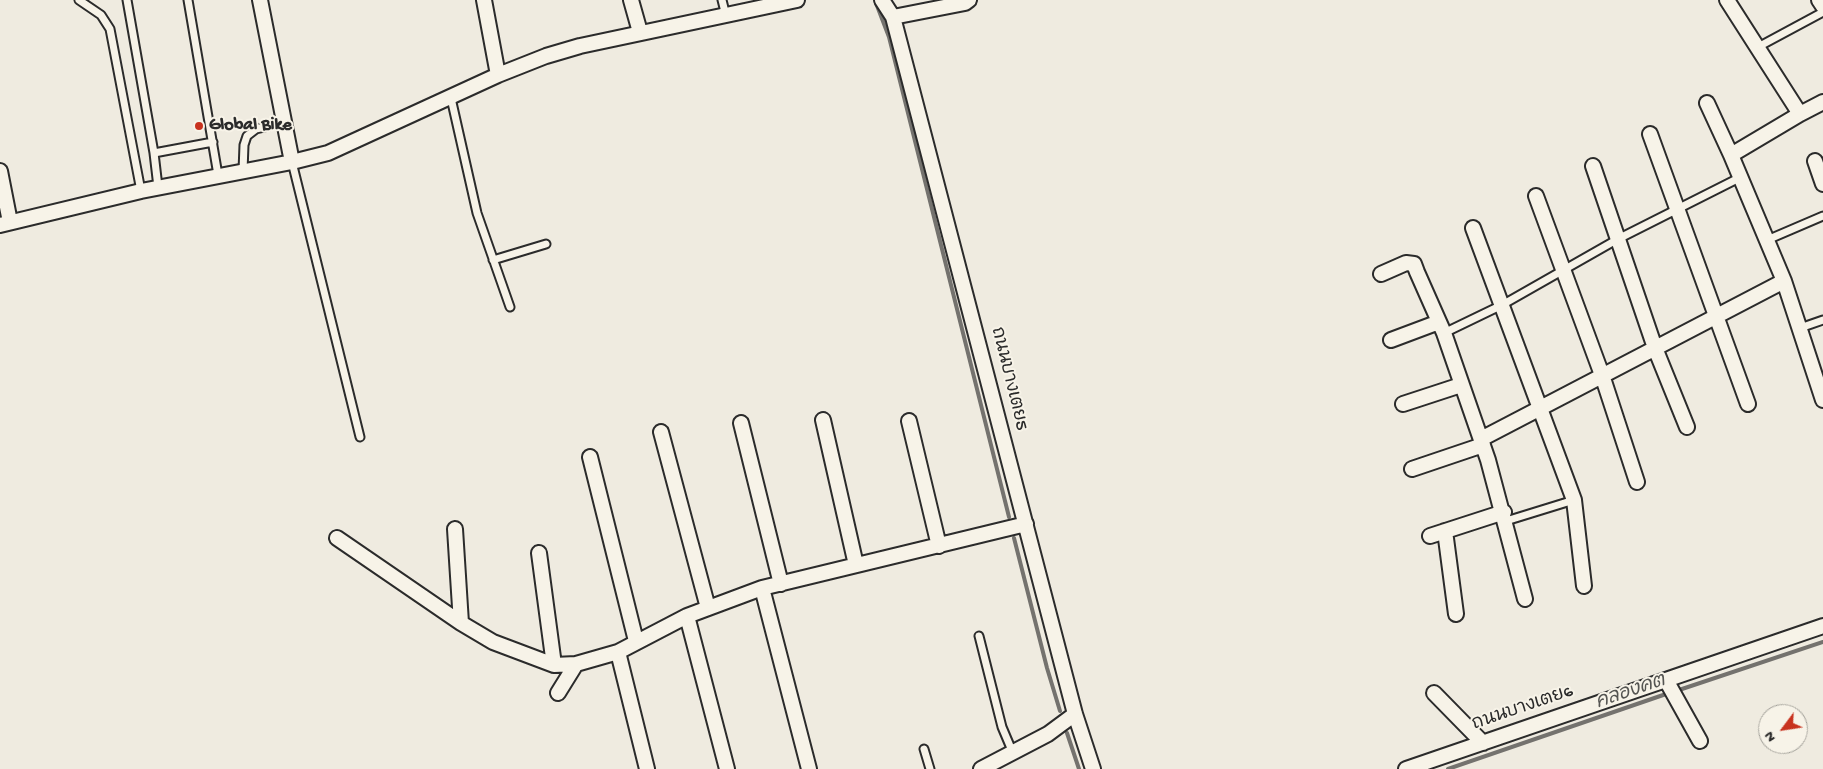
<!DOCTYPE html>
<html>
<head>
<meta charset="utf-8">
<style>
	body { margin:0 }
	#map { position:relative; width:1823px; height:769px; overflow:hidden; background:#efebe0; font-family:"Gochi Hand",sans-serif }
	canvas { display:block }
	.north { position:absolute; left:1758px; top:704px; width:50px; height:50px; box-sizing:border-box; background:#f7f3e8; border:1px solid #a5a39c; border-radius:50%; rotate:239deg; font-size:14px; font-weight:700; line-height:20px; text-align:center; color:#2b2b2b }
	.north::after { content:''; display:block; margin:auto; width:18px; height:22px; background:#c8321e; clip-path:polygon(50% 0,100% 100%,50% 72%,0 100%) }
</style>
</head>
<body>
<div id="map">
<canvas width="1823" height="769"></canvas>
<div class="north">N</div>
</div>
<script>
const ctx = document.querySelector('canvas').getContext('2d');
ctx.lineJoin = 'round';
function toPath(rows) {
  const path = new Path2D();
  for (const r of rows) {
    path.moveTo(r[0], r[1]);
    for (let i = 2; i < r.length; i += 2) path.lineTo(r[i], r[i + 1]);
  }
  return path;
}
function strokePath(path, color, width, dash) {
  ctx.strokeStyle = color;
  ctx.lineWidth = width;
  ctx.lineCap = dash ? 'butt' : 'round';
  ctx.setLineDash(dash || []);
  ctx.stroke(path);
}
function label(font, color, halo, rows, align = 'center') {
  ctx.font = font + ' "Gochi Hand","Playpen Sans Thai",sans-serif';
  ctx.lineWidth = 4;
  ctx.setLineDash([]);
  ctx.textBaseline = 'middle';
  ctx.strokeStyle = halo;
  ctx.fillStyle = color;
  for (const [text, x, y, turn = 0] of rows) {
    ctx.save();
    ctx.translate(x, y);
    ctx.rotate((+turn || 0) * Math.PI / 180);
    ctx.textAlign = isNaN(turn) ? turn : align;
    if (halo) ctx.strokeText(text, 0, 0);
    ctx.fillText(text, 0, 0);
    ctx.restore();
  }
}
const stream = toPath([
	[876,3,889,37,1009,517],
	[1014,538,1047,668,1060,711],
	[1676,691,1823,642],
	[1067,733,1079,769],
	[1448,769,1669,693]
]);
const lane = toPath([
	[79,0,101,15,110,29,141,191],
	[127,0,154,153,213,142],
	[188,0,218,175],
	[722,0,726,16],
	[1758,47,1823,12],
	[451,98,477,213,510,307],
	[154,153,158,187],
	[292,162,360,437],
	[243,171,244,145,247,136,256,129,269,126],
	[1767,240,1823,216],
	[493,260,546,244],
	[1800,328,1823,320],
	[1444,333,1502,305,1618,239,1741,177],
	[1506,521,1574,500],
	[979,636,1002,727,1013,753],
	[924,749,930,769]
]);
const street = toPath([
	[260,0,292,162],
	[484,0,498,75],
	[631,0,640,32],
	[882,0,893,17,1075,714,1093,769],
	[1727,0,1800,114,1731,155,1784,281,1823,400],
	[1819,0,1823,6],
	[893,17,965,3,969,0],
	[1707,103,1731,155],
	[1800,114,1823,102],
	[1650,134,1748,404],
	[1815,161,1823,184],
	[1593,166,1655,348,1687,427],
	[0,171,10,222],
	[1536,196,1602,375,1637,482],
	[0,225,141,191,292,162,328,153,498,75,546,56,580,46,797,0],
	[1473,228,1574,500,1584,586],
	[1381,274,1406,263,1414,264,1417,272,1444,333,1488,460,1525,599],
	[1391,340,1439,322],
	[1403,404,1461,385],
	[823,420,856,565],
	[909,421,939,546],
	[741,423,781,584],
	[661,432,708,608],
	[1481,439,1784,281],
	[590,457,636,641],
	[1412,469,1483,445],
	[455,529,461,623],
	[1445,531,1456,614],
	[1430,536,1504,512],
	[337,538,461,623,493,642,554,665,576,664,618,652,687,616,762,588,1026,524],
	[539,553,554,665],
	[762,588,809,769],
	[687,616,727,769],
	[618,652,647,769],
	[1666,680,1700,741],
	[558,693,576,664],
	[1434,693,1483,743],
	[981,769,1048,734,1075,714],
	[1406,769,1823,626]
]);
const markers = [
	[199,126,5,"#c8321e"]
];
const poiNames = [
	["Global Bike",209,126]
];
const streetNames = [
	["ถนนบางเตย5",1008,379,76],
	["ถนนบางเตย6",1523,709,-19]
];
const waterNames = [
	["คลองคต",1631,693,-19]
];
strokePath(stream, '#74726e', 4);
strokePath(lane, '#2b2b2b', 11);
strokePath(street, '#2b2b2b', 18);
strokePath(lane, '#f7f3e8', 7);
strokePath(street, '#f7f3e8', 14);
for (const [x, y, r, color] of markers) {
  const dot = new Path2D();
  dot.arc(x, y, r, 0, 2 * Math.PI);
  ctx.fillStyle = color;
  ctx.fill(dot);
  strokePath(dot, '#f7f3e8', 2);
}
label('bold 18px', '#2b2b2b', '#f7f3e8', poiNames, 'left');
label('18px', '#2b2b2b', '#f7f3e8', streetNames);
label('italic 19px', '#555552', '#f7f3e8', waterNames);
</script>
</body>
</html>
